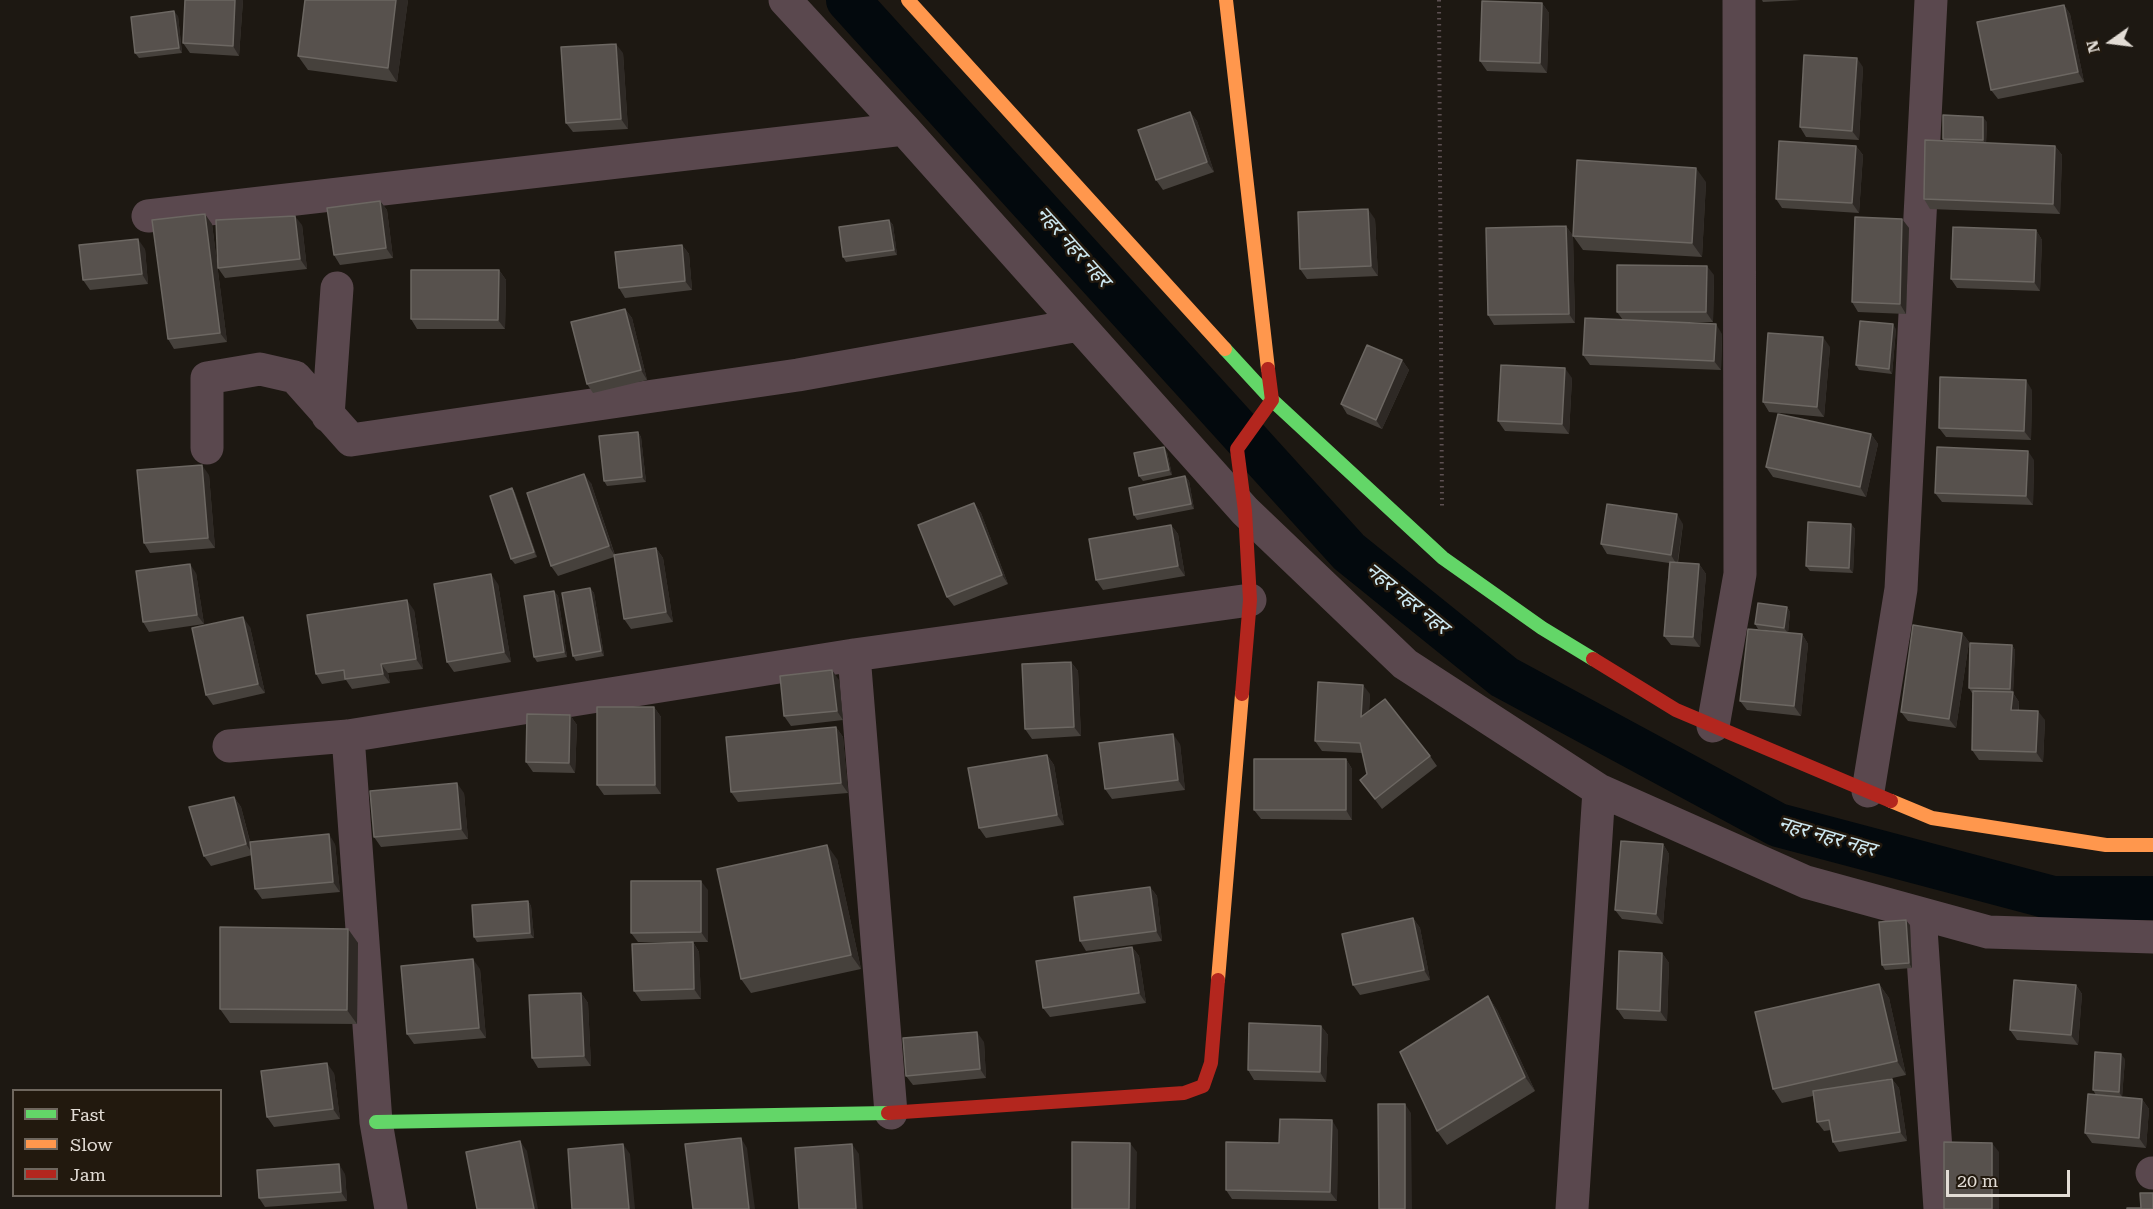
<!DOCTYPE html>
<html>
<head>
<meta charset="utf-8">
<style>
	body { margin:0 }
	#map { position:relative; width:2153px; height:1209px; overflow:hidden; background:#1d1812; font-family:"Roboto Serif",serif }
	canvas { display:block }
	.legend { position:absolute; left:12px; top:1089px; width:210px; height:108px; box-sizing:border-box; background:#22190e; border:2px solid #6f675e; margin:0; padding:8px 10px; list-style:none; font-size:18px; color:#e2dcd5 }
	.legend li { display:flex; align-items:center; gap:12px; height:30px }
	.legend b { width:30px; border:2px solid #6f675e }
	.north { position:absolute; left:2081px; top:12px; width:60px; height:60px; -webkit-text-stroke:4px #22190e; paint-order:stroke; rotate:256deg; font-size:16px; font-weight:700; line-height:24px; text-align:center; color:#e2dcd5 }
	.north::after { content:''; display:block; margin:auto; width:21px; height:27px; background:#e2dcd5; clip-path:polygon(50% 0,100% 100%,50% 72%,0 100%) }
	.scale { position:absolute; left:1946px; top:1170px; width:124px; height:27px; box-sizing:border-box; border:3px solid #e2dcd5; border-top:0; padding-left:8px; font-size:18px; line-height:21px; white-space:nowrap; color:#e2dcd5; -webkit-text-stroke:4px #22190e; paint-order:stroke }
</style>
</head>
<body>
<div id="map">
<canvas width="2153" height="1209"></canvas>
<ul class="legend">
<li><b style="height:8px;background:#63d668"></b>Fast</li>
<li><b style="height:8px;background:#ff974d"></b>Slow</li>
<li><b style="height:8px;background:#b3261e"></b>Jam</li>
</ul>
<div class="north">N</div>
<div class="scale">20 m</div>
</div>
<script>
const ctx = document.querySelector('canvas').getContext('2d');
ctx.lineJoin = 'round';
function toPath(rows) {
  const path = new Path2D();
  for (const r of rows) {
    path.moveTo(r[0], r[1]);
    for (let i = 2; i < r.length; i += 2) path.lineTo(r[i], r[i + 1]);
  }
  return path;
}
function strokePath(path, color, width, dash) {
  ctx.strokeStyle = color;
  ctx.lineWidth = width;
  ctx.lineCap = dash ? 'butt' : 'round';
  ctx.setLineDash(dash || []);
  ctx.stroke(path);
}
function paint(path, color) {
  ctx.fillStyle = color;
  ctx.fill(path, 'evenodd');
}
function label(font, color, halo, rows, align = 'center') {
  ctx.font = font + ' "Roboto Serif","Noto Sans Devanagari",serif';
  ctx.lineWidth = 5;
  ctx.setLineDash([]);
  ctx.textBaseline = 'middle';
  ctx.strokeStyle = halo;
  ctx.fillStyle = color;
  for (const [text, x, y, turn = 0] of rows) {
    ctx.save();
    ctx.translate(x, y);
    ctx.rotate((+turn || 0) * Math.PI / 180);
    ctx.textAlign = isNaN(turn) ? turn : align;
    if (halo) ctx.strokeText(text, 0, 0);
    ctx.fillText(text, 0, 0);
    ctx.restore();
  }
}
const canal = toPath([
	[848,0,1349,552,1504,677,1778,825,2053,898,2153,898]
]);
const path = toPath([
	[1439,0,1442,506]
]);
const street = toPath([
	[785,0,904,129,1245,511,1405,664,1599,790,1806,882,1988,932,2153,937],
	[148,216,904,129],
	[328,416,337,288],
	[207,448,207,378,260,369,295,377,351,440,798,375,1079,325],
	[854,655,891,1113],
	[1713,726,1740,574,1739,0],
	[348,736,376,1122,391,1209],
	[229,746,348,736,854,655,1250,600],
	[1868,791,1901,589,1931,0],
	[1920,914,1940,1209],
	[2152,1173,2153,1173],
	[1572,1209,1599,790]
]);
const fast = toPath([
	[1225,349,1272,400,1443,558,1542,628,1593,659],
	[376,1122,888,1113]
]);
const slow = toPath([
	[908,0,1225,349],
	[1226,0,1268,369],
	[1891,801,1932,818,2106,845,2153,845],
	[1218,980,1242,694]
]);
const jam = toPath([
	[1593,659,1676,710,1891,801],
	[1242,694,1250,600,1245,511,1237,449,1272,400,1268,369],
	[888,1113,1184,1093,1203,1086,1211,1063,1218,980]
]);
const wall = toPath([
	[185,0,243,0,239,56,190,53,183,43],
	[408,0,397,82,308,70,298,56],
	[1762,0,1801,0,1763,2],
	[1542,3,1549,13,1547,73,1487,71,1480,61],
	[2064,5,2070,14,2084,82,1998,99,1991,90],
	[178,16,182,53,139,58,135,53],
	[623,53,628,129,573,132,566,123],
	[1863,67,1859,140,1806,137,1800,127],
	[1190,112,1197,121,1214,172,1163,190,1156,180],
	[1987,122,1986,143,2055,146,2062,155,2060,214,1930,209,1924,199,1944,141,1943,139],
	[1856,146,1863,155,1859,213,1782,208,1776,199],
	[1706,182,1702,257,1583,250,1573,236],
	[380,201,387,210,393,258,340,265,334,255],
	[1375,219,1378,276,1307,279,1300,269],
	[1902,219,1909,228,1906,314,1858,312,1852,302],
	[889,220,893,225,897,255,846,262,843,257],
	[212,224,227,342,174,349,168,339],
	[302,225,307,269,225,278,218,268],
	[1566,226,1573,236,1575,323,1494,325,1488,315],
	[2036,230,2042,240,2040,291,1957,288,1951,279],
	[682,245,689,254,692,290,625,298,619,288],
	[145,249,148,284,90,290,83,280],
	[499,270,506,280,505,329,417,329,411,319],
	[1714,275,1713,322,1668,322,1722,334,1721,370,1590,365,1583,355,1623,320,1617,312],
	[625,309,632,318,647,380,593,393,587,384],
	[1896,329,1892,374,1859,370,1856,365],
	[1830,347,1824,417,1769,412,1763,402],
	[1402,360,1409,370,1382,429,1347,414,1341,404],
	[1572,378,1569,434,1505,431,1498,421],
	[2032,390,2031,440,1946,437,1939,428],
	[638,432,641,437,646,482,607,486,604,481],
	[1871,434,1878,444,1866,497,1773,477,1766,467],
	[1167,452,1172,475,1143,481,1139,476],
	[2034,460,2033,505,1942,502,1935,493],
	[209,475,215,548,150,553,144,543],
	[1185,476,1189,481,1194,509,1137,520,1134,515],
	[591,483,615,555,656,548,663,558,673,622,631,629,624,619,614,557,558,576,551,566],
	[512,488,515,493,537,557,515,564,511,559],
	[974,503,981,513,1008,584,954,606,947,597],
	[1683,524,1678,563,1699,564,1706,574,1700,647,1671,645,1664,636,1669,563,1607,554,1601,544],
	[1851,524,1855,529,1853,573,1810,571,1806,566],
	[1171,525,1178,534,1185,576,1103,590,1096,580],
	[196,573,204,624,149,632,143,622],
	[498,584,511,662,454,672,447,662],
	[590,588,594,593,604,656,576,661,573,656],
	[554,591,558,596,567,657,537,662,534,657],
	[1787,607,1790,612,1788,633,1758,629,1755,624],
	[414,610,423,669,388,673,390,683,352,689,346,680,322,684,316,674],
	[250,627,265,693,213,705,206,695],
	[1962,633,1969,642,1956,728,1908,721,1901,712],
	[1802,634,1808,644,1801,716,1747,710,1740,701],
	[2012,645,2015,650,2013,693,2019,702,2019,710,2045,720,2043,762,1979,760,1972,750,1973,693,1972,693,1969,688],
	[1071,662,1078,671,1081,736,1032,739,1025,729],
	[839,680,843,720,791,726,784,716],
	[1370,694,1369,711,1430,756,1437,766,1382,809,1360,780,1367,774,1362,753,1322,751,1315,741],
	[654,707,661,717,661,794,604,795,597,785],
	[570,715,577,725,575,773,533,772,526,762],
	[836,727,843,737,848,793,738,802,731,792],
	[1180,744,1185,790,1112,799,1105,789],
	[1047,755,1054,765,1064,825,986,838,979,828],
	[1346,759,1352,769,1352,820,1261,819,1254,810],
	[464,793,468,839,381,847,374,837],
	[234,797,241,807,251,845,335,844,340,892,262,899,255,889,252,855,211,866,204,856],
	[1663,844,1669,854,1663,924,1622,919,1615,910],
	[837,859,861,969,751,993,741,979],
	[1150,887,1157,896,1162,941,1086,951,1080,941],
	[708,890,708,942,638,942,631,933],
	[528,901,531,906,534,938,477,942,474,937],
	[1413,918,1420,928,1430,980,1360,995,1353,985],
	[1910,925,1912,968,1885,970,1882,965],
	[348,929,358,943,357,1024,230,1023,220,1009],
	[693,942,699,952,701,999,641,1001,634,991],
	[1132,947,1139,956,1146,1003,1050,1017,1043,1008],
	[1662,953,1669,963,1667,1021,1624,1019,1617,1009],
	[480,969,486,1038,414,1044,407,1034],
	[1879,984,1889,998,1906,1075,1879,1081,1892,1079,1899,1088,1907,1141,1839,1152,1833,1142,1831,1130,1824,1131,1817,1122,1813,1096,1782,1103,1773,1089],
	[2076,985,2082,994,2078,1045,2017,1040,2010,1030],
	[581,993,588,1003,591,1066,538,1068,532,1058],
	[1488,996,1497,1010,1535,1091,1447,1145,1437,1131],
	[1321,1026,1328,1035,1326,1082,1254,1080,1248,1070],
	[984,1042,986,1078,913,1085,906,1076],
	[2125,1059,2122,1097,2096,1095,2093,1090],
	[334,1073,340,1119,274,1127,267,1117],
	[2142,1099,2149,1109,2146,1148,2092,1143,2085,1133],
	[1338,1130,1337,1201,1232,1199,1226,1190,1279,1143],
	[345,1174,347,1201,265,1207,259,1198]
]);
const shadedWall = toPath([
	[235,0,243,0,239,56,233,46],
	[396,0,408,0,397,82,388,68],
	[1542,3,1549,13,1547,73,1540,63],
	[2064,5,2070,14,2084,82,2078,72],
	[174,11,178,16,182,53,179,48],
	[616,44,623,53,628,129,621,119],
	[1857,58,1863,67,1859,140,1852,131],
	[1190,112,1197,121,1214,172,1207,162],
	[1983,117,1987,122,1986,145,1983,140],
	[1856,146,1863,155,1859,213,1852,203],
	[2055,146,2062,155,2060,214,2053,204],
	[1696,168,1706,182,1702,257,1692,243],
	[380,201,387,210,393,258,386,248],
	[1368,209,1375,219,1378,276,1371,266],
	[205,214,212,224,227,342,220,333],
	[295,216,302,225,307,269,300,259],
	[1902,219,1909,228,1906,314,1900,304],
	[889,220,893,225,897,255,894,250],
	[1566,226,1573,236,1575,323,1569,314],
	[2036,230,2042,240,2040,291,2034,282],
	[138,239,145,249,148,284,142,274],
	[682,245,689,254,692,290,685,281],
	[1707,266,1714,275,1713,322,1706,312],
	[499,270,506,280,505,329,498,320],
	[625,309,632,318,647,380,641,370],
	[1716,324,1722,334,1721,370,1714,361],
	[1893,324,1896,329,1892,374,1889,369],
	[1823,337,1830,347,1824,417,1817,407],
	[1402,360,1409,370,1382,429,1376,420],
	[1565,368,1572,378,1569,434,1562,424],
	[2026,380,2032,390,2031,440,2024,431],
	[638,432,641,437,646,482,642,477],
	[1871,434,1878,444,1866,497,1860,487],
	[1164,447,1167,452,1172,475,1169,470],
	[2028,451,2034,460,2033,505,2026,496],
	[202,465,209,475,215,548,208,538],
	[584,474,591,483,615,556,609,546],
	[1185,476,1189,481,1194,509,1191,504],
	[512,488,515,493,537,557,534,552],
	[974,503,981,513,1008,584,1002,575],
	[1677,514,1683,524,1677,565,1671,555],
	[1851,524,1855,529,1853,573,1849,568],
	[1171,525,1178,534,1185,576,1178,566],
	[656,548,663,558,673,622,666,612],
	[190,564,196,573,204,624,197,615],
	[1699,564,1706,574,1700,647,1693,637],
	[491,574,498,584,511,662,504,652],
	[590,588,594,593,604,656,601,651],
	[554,591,558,596,567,657,564,652],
	[407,600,414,610,423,669,416,659],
	[1787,607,1790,612,1788,633,1784,628],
	[243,617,250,627,265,693,258,684],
	[1962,633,1969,642,1956,728,1949,719],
	[1802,634,1808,644,1801,716,1794,706],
	[2012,645,2015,650,2013,693,2019,702,2018,719,2011,710,2013,693,2010,689],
	[1071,662,1078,671,1081,736,1074,727],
	[381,664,388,673,390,683,383,674],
	[832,670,839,680,843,720,837,711],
	[1363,685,1370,694,1368,727,1361,717],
	[654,707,661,717,661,794,655,785],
	[2038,711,2045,720,2043,762,2036,752],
	[570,715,577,725,575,773,569,763],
	[836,727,843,737,848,793,841,783],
	[1173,734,1180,744,1185,790,1178,780],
	[1047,755,1054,765,1064,825,1057,815],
	[1346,759,1352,769,1352,820,1346,810],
	[457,783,464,793,468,839,461,829],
	[234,797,241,807,253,854,246,844],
	[329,834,335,844,340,892,333,882],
	[1663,844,1669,854,1663,924,1656,914],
	[827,845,837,859,861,969,851,955],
	[701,881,708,890,708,942,701,932],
	[1150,887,1157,896,1162,941,1156,931],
	[528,901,531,906,534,938,530,933],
	[1413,918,1420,928,1430,980,1424,970],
	[1906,920,1910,925,1912,968,1909,963],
	[348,929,358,943,357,1024,347,1010],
	[693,942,699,952,701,999,694,989],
	[1132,947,1139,956,1146,1003,1139,993],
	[1662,953,1669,963,1667,1021,1660,1011],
	[473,959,480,969,486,1038,479,1028],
	[1879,984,1889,998,1906,1075,1897,1061],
	[2076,985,2082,994,2078,1045,2071,1035],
	[581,993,588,1003,591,1066,584,1056],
	[1488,996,1497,1010,1535,1091,1525,1077],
	[1321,1026,1328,1035,1326,1082,1320,1072],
	[977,1032,984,1042,986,1078,980,1069],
	[2121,1054,2125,1059,2122,1097,2119,1092],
	[327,1063,334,1073,340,1119,333,1109],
	[1892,1079,1899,1088,1907,1141,1900,1132],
	[2142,1099,2149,1109,2146,1148,2139,1138],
	[1405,1104,1411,1113,1412,1209,1405,1209],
	[1332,1120,1338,1130,1337,1201,1330,1192],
	[741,1138,747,1148,755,1209,749,1209],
	[520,1141,527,1151,538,1209,534,1209],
	[1130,1143,1137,1152,1136,1209,1129,1209],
	[1992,1143,1999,1152,1999,1209,1992,1209],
	[623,1144,630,1154,635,1209,629,1209],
	[852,1144,859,1154,863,1209,856,1209],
	[339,1164,345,1174,347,1201,341,1192]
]);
const building = toPath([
	[185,0,235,0,233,46,183,43,185,0],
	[305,0,396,0,388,68,298,56,305,0],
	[1482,1,1542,3,1540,63,1480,61,1482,1],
	[2064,5,2078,72,1991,90,1977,22,2064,5],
	[174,11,179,48,135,53,131,17,174,11],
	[616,44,621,119,566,123,561,47,616,44],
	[1804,55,1857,58,1852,131,1800,127,1804,55],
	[1190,112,1207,162,1156,180,1138,130,1190,112],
	[1943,115,1983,117,1983,140,1943,139,1943,115],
	[1925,140,2055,146,2053,204,1924,199,1925,140],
	[1779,141,1856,146,1852,203,1776,199,1779,141],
	[1577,160,1696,168,1692,243,1573,236,1577,160],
	[380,201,386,248,334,255,327,208,380,201],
	[1368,209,1371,266,1300,269,1298,212,1368,209],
	[205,214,220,333,168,339,152,220,205,214],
	[295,216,300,259,218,268,216,220,295,216],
	[1855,217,1902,219,1900,304,1852,302,1855,217],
	[889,220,894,250,843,257,839,227,889,220],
	[1566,226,1569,314,1488,315,1486,228,1566,226],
	[1953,227,2036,230,2034,282,1951,279,1953,227],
	[138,239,142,274,83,280,79,245,138,239],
	[682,245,685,281,619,288,615,252,682,245],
	[1617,265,1707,266,1706,312,1617,312,1617,265],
	[411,270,499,270,498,320,411,319,411,270],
	[625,309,641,370,587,384,571,322,625,309],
	[1585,318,1716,324,1714,361,1583,355,1585,318],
	[1860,321,1893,324,1889,369,1856,365,1860,321],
	[1768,333,1823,337,1817,407,1763,402,1768,333],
	[1367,345,1402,360,1376,420,1341,404,1367,345],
	[1501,365,1565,368,1562,424,1498,421,1501,365],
	[1940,377,2026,380,2024,431,1939,428,1940,377],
	[1778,414,1871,434,1860,487,1766,467,1778,414],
	[638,432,642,477,604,481,599,436,638,432],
	[1164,447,1169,470,1139,476,1134,453,1164,447],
	[1937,447,2028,451,2026,496,1935,493,1937,447],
	[202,465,208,538,144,543,137,470,202,465],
	[584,474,609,546,551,566,527,493,584,474],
	[1185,476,1191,504,1134,515,1129,488,1185,476],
	[512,488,534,552,511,559,490,496,512,488],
	[974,503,1002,575,947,597,918,525,974,503],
	[1607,504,1677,514,1671,555,1601,544,1607,504],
	[1808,522,1851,524,1849,568,1806,566,1808,522],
	[1171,525,1178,566,1096,580,1089,539,1171,525],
	[656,548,666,612,624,619,614,555,656,548],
	[1670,562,1699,564,1693,637,1664,636,1670,562],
	[190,564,197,615,143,622,136,571,190,564],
	[491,574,504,652,447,662,434,584,491,574],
	[590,588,601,651,573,656,562,593,590,588],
	[554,591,564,652,534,657,524,596,554,591],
	[407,600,416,659,381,664,383,674,345,679,344,670,316,674,307,615,407,600],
	[1758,603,1787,607,1784,628,1755,624,1758,603],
	[243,617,258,684,206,695,192,628,243,617],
	[1913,625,1962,633,1949,719,1901,712,1913,625],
	[1748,629,1802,634,1794,706,1740,701,1748,629],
	[1970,643,2012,645,2010,689,1969,688,1970,643],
	[1071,662,1074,727,1025,729,1022,664,1071,662],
	[832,670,837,711,784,716,780,676,832,670],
	[1318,682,1363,685,1361,717,1385,699,1430,756,1375,799,1360,780,1367,774,1360,743,1315,741,1318,682],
	[1973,691,2013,692,2011,710,2038,711,2036,752,1972,750,1973,691],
	[597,707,654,707,655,785,597,785,597,707],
	[527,714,570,715,569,763,526,762,527,714],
	[836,727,841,783,731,792,726,737,836,727],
	[1173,734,1178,780,1105,789,1099,743,1173,734],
	[1047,755,1057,815,979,828,968,768,1047,755],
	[1254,759,1346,759,1346,810,1254,810,1254,759],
	[457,783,461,829,374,837,370,791,457,783],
	[234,797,246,844,204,856,189,807,234,797],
	[329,834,333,882,255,889,250,842,329,834],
	[1621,841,1663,844,1656,914,1615,910,1621,841],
	[827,845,851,955,741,979,717,869,827,845],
	[631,881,701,881,701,932,631,933,631,881],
	[1150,887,1156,931,1080,941,1074,897,1150,887],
	[528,901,530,933,474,937,472,905,528,901],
	[1413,918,1424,970,1353,985,1342,934,1413,918],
	[1906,920,1909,963,1882,965,1879,922,1906,920],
	[220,927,348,929,347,1010,220,1009,220,927],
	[693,942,694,989,634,991,632,944,693,942],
	[1132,947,1139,993,1043,1008,1036,961,1132,947],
	[1619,951,1662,953,1660,1011,1617,1009,1619,951],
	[473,959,479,1028,407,1034,401,966,473,959],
	[2014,980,2076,985,2071,1035,2010,1030,2014,980],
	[1879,984,1897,1061,1773,1089,1755,1012,1879,984],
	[581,993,584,1056,532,1058,529,995,581,993],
	[1488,996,1525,1077,1437,1131,1400,1052,1488,996],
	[1249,1023,1321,1026,1320,1072,1248,1070,1249,1023],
	[977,1032,980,1069,906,1076,903,1038,977,1032],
	[2095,1052,2121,1054,2119,1092,2093,1090,2095,1052],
	[327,1063,333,1109,267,1117,261,1071,327,1063],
	[1892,1079,1900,1132,1833,1142,1829,1120,1817,1122,1813,1091,1892,1079],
	[2088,1094,2142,1099,2139,1138,2085,1133,2088,1094],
	[1378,1104,1405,1104,1405,1209,1379,1209,1378,1104],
	[1280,1119,1332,1120,1330,1192,1226,1190,1226,1142,1279,1143,1280,1119],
	[741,1138,749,1209,693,1209,685,1144,741,1138],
	[520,1141,534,1209,477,1209,466,1152,520,1141],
	[1072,1142,1130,1143,1129,1209,1072,1209,1072,1142],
	[1944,1142,1992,1143,1992,1209,1944,1209,1944,1142],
	[623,1144,629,1209,572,1209,568,1149,623,1144],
	[852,1144,856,1209,799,1209,795,1148,852,1144],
	[339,1164,341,1192,259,1198,257,1170,339,1164],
	[2140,1193,2153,1193,2153,1209,2127,1209,2127,1208,2141,1208,2140,1193]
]);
const waterNames = [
	["नहर नहर नहर",1073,247,48],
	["नहर नहर नहर",1407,599,39],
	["नहर नहर नहर",1827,837,16]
];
strokePath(canal, '#03090d', 44);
strokePath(path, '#5d5052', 4, [1.5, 4.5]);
strokePath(street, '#5a484e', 33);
strokePath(fast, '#63d668', 14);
strokePath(slow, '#ff974d', 14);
strokePath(jam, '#b3261e', 14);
paint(wall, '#46413c');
paint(shadedWall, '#2e2925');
paint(building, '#57514d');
strokePath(building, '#6c6762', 1.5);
label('italic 20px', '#cee9f2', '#22190e', waterNames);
</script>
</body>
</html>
